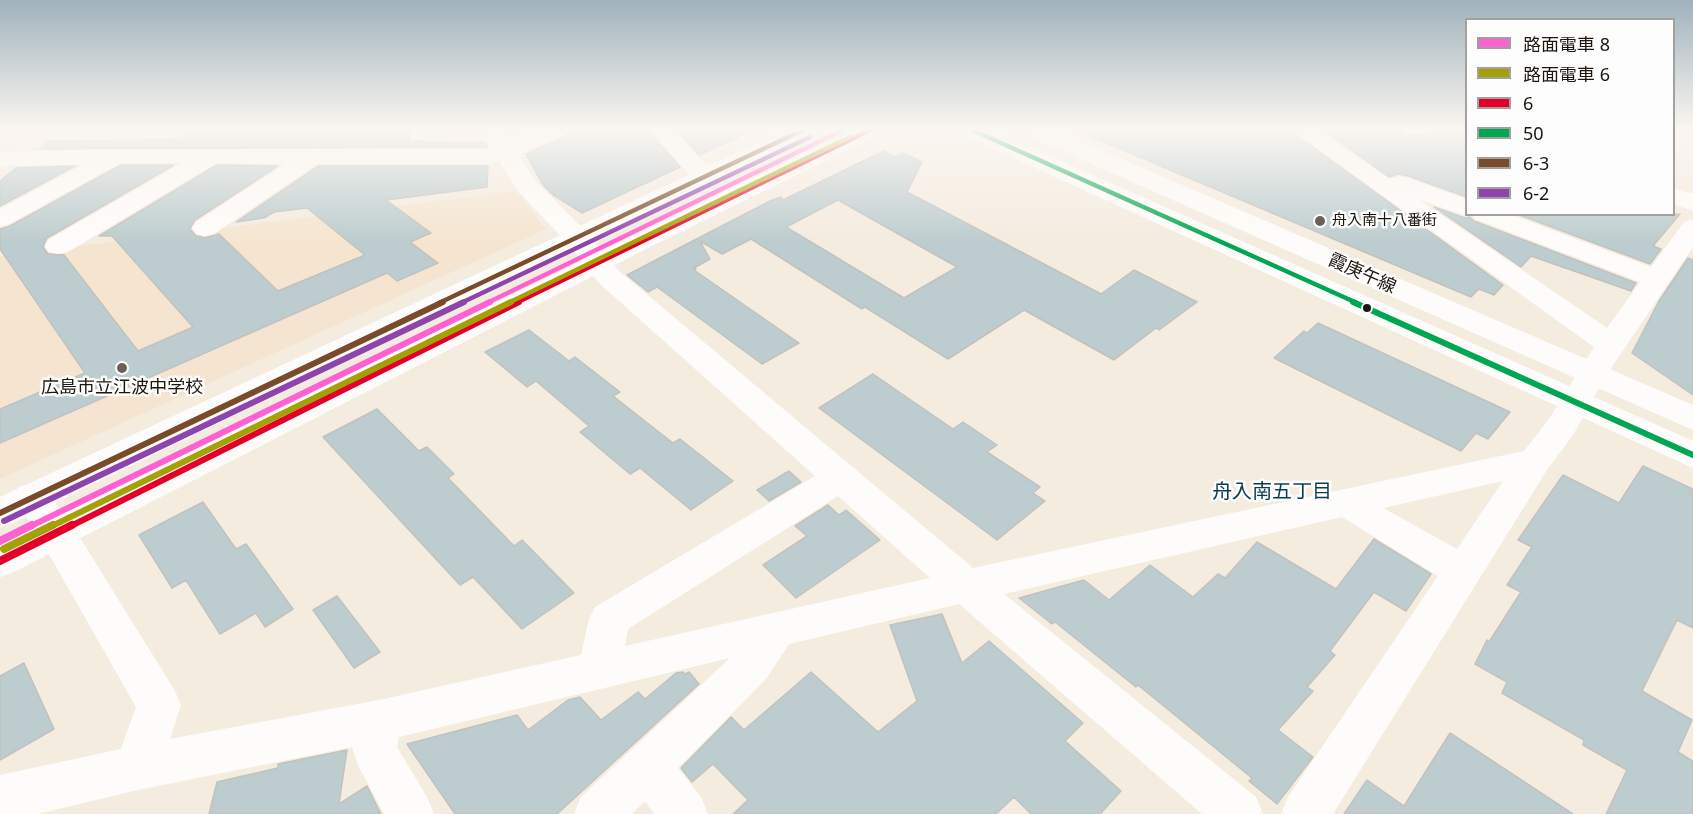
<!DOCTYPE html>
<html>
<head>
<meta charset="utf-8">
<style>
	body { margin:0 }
	#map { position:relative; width:1693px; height:814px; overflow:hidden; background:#f5ece0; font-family:"Noto Sans","Noto Sans JP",sans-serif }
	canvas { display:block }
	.legend { position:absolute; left:1465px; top:18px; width:210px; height:198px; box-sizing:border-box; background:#fdfdfd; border:2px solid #a3a19d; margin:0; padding:8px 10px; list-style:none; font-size:18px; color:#1c160e }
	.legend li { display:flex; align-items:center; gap:12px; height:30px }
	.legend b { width:30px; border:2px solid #a3a19d }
</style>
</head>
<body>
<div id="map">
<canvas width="1693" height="814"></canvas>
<ul class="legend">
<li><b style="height:8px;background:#ff61d2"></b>路面電車 8</li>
<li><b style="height:8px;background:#a4a106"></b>路面電車 6</li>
<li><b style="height:8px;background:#e4002b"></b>6</li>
<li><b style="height:8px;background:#00a651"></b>50</li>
<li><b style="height:8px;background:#7a4b2a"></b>6-3</li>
<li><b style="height:8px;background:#8e44ad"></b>6-2</li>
</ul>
</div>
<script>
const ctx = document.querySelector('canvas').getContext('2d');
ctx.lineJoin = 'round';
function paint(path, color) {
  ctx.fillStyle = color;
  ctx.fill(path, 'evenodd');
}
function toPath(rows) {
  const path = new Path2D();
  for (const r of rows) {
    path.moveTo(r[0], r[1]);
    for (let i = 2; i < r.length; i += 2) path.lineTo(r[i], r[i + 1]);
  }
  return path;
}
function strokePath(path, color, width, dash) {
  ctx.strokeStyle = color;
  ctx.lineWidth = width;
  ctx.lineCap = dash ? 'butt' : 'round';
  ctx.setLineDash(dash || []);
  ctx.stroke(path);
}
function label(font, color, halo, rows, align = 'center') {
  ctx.font = font + ' "Noto Sans","Noto Sans JP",sans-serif';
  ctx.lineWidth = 5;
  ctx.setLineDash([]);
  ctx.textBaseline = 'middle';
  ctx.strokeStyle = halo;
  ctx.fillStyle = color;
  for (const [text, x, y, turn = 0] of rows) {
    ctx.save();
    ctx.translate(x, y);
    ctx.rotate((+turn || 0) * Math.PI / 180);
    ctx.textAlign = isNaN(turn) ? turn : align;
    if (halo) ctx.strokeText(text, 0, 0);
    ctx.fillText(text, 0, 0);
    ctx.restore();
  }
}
const built = toPath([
	[516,191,546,229,0,479,0,256]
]);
const building = toPath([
	[188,129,409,129,410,141,485,143,487,147,39,149,48,141,181,139,188,129],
	[570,129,647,129,680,167,582,213,552,194,543,185,526,154,566,136,570,129],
	[676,129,756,129,699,155,676,129],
	[1073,129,1288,129,1503,285,1494,295,1479,289,1471,297,1073,129],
	[1322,129,1399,129,1407,135,1467,129,1467,197,1408,176,1399,174,1389,177,1322,129],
	[884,151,895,157,903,153,922,162,907,192,1101,294,1134,270,1197,302,1159,330,1156,328,1114,360,1024,310,948,359,865,307,862,309,751,239,722,254,700,241,710,259,694,268,696,269,694,270,799,343,762,364,657,287,648,292,627,275,770,201,781,197,783,200,884,151],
	[838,200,957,267,904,298,786,227,838,200],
	[121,165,174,165,47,238,43,247,48,254,64,255,138,351,193,327,112,236,99,236,217,165,278,166,195,220,190,229,196,236,205,238,219,234,278,291,365,255,307,208,274,212,264,218,236,222,318,166,488,166,487,187,386,200,431,233,410,242,438,263,397,281,387,273,0,443,0,409,85,373,0,249,0,229,10,226,121,165],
	[75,166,0,206,0,181,16,168,75,166],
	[1434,207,1465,218,1470,217,1474,221,1636,283,1631,291,1531,256,1521,267,1434,207],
	[1517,214,1680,214,1653,246,1661,249,1650,264,1517,214],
	[1688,258,1693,260,1693,395,1632,353,1659,301,1688,258],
	[1318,323,1510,412,1488,439,1476,433,1461,451,1274,358,1304,331,1307,333,1318,323],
	[529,330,569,361,575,357,620,392,613,396,673,443,680,439,733,481,691,510,640,468,630,474,580,432,589,426,536,381,527,387,485,352,529,330],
	[873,374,953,429,963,422,997,445,987,452,1040,487,1033,493,1045,501,997,540,819,408,873,374],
	[377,409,419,451,427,447,454,474,448,478,514,546,522,540,574,593,522,629,473,577,460,585,323,437,377,409],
	[1643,466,1693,489,1693,628,1677,620,1642,691,1692,720,1678,752,1693,761,1693,814,1606,814,1627,770,1583,745,1584,740,1502,693,1507,682,1475,664,1487,640,1489,642,1521,592,1507,585,1532,547,1518,540,1563,475,1619,503,1643,466],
	[789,471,801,482,769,501,757,490,789,471],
	[203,502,236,549,246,544,293,609,265,627,256,613,220,634,186,580,172,588,139,535,203,502],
	[828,505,839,515,846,510,880,540,796,598,763,565,807,536,795,526,828,505],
	[1374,539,1431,574,1406,611,1374,592,1330,651,1335,655,1307,687,1313,691,1278,730,1313,757,1277,804,1249,781,1252,778,1138,685,1136,687,1055,622,1052,624,1019,598,1084,580,1109,600,1150,565,1193,597,1218,574,1225,578,1257,542,1336,589,1374,539],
	[337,596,380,652,354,668,313,610,337,596],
	[942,614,962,663,989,641,1083,723,1065,741,1121,791,1100,814,1031,814,1014,797,996,814,733,814,748,800,713,764,692,782,681,768,731,717,744,730,811,672,878,732,917,701,890,625,942,614],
	[24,663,54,729,0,760,0,676,24,663],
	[683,672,685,674,689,672,699,684,557,814,455,814,407,744,517,715,528,730,568,700,580,697,601,720,638,692,645,699,676,673,683,672],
	[1450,733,1573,814,1344,814,1367,780,1404,806,1450,733],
	[347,750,339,804,367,786,381,814,209,814,217,782,278,768,278,764,347,750]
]);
const minor = toPath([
	[478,129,501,129,509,142,537,129,568,129,565,134,518,155,536,181,587,233,619,271,973,568,1524,451,1549,419,1594,347,1290,129,1317,129,1389,179,1399,176,1408,178,1466,199,1466,214,1471,214,1466,216,1418,199,1607,328,1640,282,1475,219,1471,214,1509,214,1651,267,1684,222,1693,220,1693,247,1605,377,1573,435,1547,470,1333,814,1281,814,1288,797,1438,576,1342,517,1004,594,1256,797,1263,814,1202,814,959,604,789,644,766,679,678,768,701,797,708,814,654,814,645,801,632,814,574,814,581,797,730,658,399,737,397,747,427,797,434,814,384,814,358,765,352,747,138,790,37,814,0,814,0,775,121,749,136,707,54,563,14,497,19,487,32,483,45,487,82,541,175,691,181,705,170,739,379,700,581,655,589,619,595,607,815,476,599,283,569,245,518,191,499,161,486,164,317,164,214,234,205,236,196,234,192,228,196,222,285,164,216,163,68,252,58,254,48,252,45,246,48,240,182,163,120,163,9,224,0,227,0,209,84,164,0,166,0,152,115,149,491,149,478,129],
	[1503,481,1457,549,1383,508,1503,481],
	[838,496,930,578,625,646,628,629,838,496],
	[649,129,673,129,703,162,716,171,719,176,716,181,707,183,698,181,687,172,649,129],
	[1674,188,1693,194,1693,211,1674,204,1674,188]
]);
const tertiary = toPath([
	[787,129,817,129,814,134,13,523,0,527,0,497,787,129],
	[854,129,884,129,881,134,652,246,14,572,0,577,0,543,854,129],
	[958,129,989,129,1693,441,1693,468,961,134,958,129],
	[1021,129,1052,129,1693,405,1693,430,1024,134,1021,129]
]);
const bus1Far2 = toPath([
	[516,303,872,129]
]);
const bus1Far1 = toPath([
	[69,527,519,302]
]);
const bus1 = toPath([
	[0,561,72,525]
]);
const bus2Far1 = toPath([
	[970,129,1357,303]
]);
const bus2 = toPath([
	[1353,302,1693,455]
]);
const bus3Far1 = toPath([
	[439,303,805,129]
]);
const bus3 = toPath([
	[0,513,443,302]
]);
const bus4Far1 = toPath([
	[461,303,810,137]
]);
const bus4 = toPath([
	[4,521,464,302]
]);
const tram1Far2 = toPath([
	[487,303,845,129]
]);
const tram1Far1 = toPath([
	[29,527,490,302]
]);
const tram1 = toPath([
	[0,541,32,525]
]);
const tram2Far2 = toPath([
	[508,303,850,137]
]);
const tram2Far1 = toPath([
	[50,527,511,302]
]);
const tram2 = toPath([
	[4,549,53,525]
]);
const markers = [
	[1320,221,6,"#686158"],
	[1367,308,5,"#1c160e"],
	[122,368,6,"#686158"]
];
const farPoinames = [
	["舟入南十八番街",1332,221]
];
const streetNames = [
	["霞庚午線",1362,274,24]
];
const poiNames = [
	["広島市立江波中学校",122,388]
];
const neighbourhoodNames = [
	["舟入南五丁目",1272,492]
];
paint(built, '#f5e5d0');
paint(building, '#bdccce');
strokePath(building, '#c1c2bf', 1.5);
paint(minor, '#fefcfa');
paint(tertiary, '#fefcfa');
strokePath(bus1Far2, '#e4002b', 4.5);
strokePath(bus1Far1, '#e4002b', 6);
strokePath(bus1, '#e4002b', 8);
strokePath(bus2Far1, '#00a651', 4.5);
strokePath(bus2, '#00a651', 6);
strokePath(bus3Far1, '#7a4b2a', 4.5);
strokePath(bus3, '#7a4b2a', 6);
strokePath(bus4Far1, '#8e44ad', 4.5);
strokePath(bus4, '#8e44ad', 6);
strokePath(tram1Far2, '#ff61d2', 4.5);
strokePath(tram1Far1, '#ff61d2', 6);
strokePath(tram1, '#ff61d2', 8);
strokePath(tram2Far2, '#a4a106', 4.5);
strokePath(tram2Far1, '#a4a106', 6);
strokePath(tram2, '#a4a106', 8);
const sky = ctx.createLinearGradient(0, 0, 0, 243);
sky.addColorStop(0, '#a0b2bb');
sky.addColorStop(0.53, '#faf6f1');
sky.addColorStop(1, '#faf6f100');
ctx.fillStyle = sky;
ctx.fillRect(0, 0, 1693, 243);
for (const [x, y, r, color] of markers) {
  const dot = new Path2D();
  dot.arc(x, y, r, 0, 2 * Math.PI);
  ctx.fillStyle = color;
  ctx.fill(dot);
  strokePath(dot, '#fdfdfd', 2);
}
label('15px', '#1c160e', '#fdfdfd', farPoinames, 'left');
label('18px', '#1c160e', '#fdfdfd', streetNames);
label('18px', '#1c160e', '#fdfdfd', poiNames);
label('20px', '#0a3d4f', '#fdfdfd', neighbourhoodNames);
</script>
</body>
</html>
